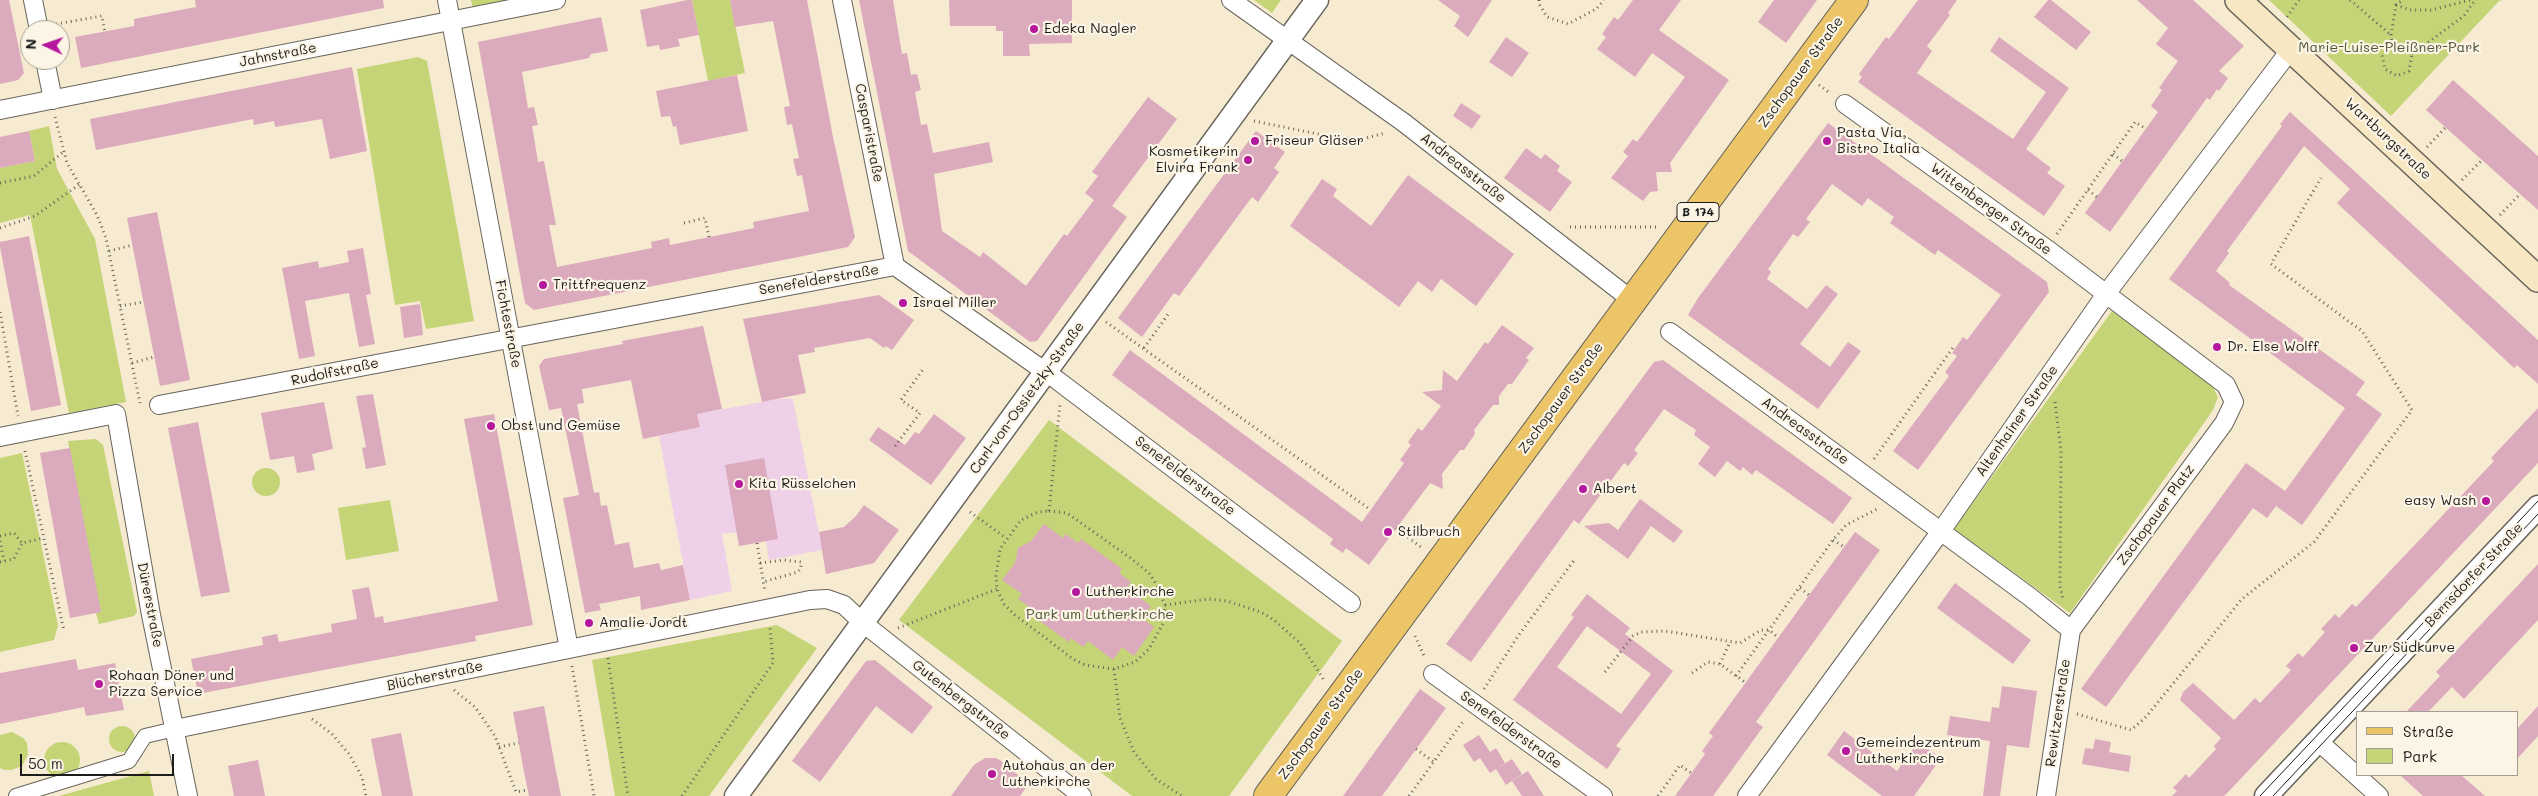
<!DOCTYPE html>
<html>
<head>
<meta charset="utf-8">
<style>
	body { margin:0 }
	#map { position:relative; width:2538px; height:796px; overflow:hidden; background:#f6ead1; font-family:Mali,sans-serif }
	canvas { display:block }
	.legend { position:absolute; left:2356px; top:711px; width:162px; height:65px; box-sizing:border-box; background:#fcf5e5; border:1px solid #a29e95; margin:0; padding:6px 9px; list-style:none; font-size:15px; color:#1c1c1c }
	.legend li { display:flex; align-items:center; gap:10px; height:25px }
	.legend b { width:25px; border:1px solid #a29e95 }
	.north { position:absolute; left:20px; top:20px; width:50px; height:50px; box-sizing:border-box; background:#fcf5e5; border:1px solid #a29e95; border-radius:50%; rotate:273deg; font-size:14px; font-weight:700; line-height:20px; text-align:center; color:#1c1c1c }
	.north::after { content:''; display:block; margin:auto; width:18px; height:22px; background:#b5179e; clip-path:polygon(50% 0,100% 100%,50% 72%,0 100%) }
	.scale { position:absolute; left:20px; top:754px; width:154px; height:22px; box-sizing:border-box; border:2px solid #1c1c1c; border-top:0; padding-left:6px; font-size:15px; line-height:18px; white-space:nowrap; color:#1c1c1c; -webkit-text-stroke:4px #fcf5e5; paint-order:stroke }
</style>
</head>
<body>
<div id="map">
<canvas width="2538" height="796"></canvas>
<ul class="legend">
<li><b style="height:6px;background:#ecc569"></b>Straße</li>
<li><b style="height:14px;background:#c4d476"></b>Park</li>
</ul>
<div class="north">N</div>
<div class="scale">50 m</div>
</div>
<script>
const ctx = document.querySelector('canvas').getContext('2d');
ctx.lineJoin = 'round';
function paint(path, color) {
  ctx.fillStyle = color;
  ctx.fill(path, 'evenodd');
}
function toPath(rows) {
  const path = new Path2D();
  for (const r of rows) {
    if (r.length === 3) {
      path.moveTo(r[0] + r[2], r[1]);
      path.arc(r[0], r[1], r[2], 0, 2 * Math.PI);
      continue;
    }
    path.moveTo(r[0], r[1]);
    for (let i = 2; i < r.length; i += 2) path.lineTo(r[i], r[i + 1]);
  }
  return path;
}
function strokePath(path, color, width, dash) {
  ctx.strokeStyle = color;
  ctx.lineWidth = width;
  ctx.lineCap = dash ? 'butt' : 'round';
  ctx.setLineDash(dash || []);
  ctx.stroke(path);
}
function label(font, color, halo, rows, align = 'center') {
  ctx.font = font + ' Mali,sans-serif';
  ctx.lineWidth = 4.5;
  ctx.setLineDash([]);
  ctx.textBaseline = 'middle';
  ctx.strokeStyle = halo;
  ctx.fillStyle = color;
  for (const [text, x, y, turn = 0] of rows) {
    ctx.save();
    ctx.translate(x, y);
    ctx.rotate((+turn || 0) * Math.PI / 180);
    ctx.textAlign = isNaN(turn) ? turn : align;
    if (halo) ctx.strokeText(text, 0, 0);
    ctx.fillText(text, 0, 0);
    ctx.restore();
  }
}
const built = toPath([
	[778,399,793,399,822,550,769,560,766,541,739,546,737,532,722,534,732,591,690,600,659,436,699,427,697,414]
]);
const green = toPath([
	[471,0,519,0,473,9],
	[692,0,730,0,745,73,708,81],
	[1254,0,1281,0,1272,13],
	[2269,0,2503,0,2499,1,2391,116],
	[418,57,427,61,474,321,426,329,420,301,395,305,357,69],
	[49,126,57,169,95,239,126,402,69,413,30,215,0,223,0,168,35,161,29,131],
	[2112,311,2212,385,2218,397,2213,410,2070,613,1954,529],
	[1049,420,1342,641,1229,796,1132,796,899,620],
	[96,439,103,445,137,612,134,616,99,624,96,613,100,612,68,441],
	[22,453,58,625,54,640,0,652,0,458],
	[266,482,14],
	[390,500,399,551,346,560,338,508],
	[777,625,817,648,709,796,615,796,592,660],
	[122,739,13],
	[12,732,23,738,27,743,28,755,22,766,11,770,5,770,0,768,0,735],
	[62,760,18],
	[149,771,154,796,59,796]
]);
const building = toPath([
	[0,0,9,0,24,73,18,80,0,84],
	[195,0,383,0,384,8,81,68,75,37,134,26,134,19,196,7],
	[687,0,692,0,699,35,678,39,680,46,660,50,659,45,647,47,640,10],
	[730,0,807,0,833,137,855,237,848,247,534,310,525,303,478,42,601,17,608,51,591,54,589,58,522,72,528,108,534,107,538,125,532,126,538,162,544,161,556,225,549,225,557,267,652,248,651,242,669,238,670,245,754,228,753,222,809,211,802,175,797,176,793,159,799,158,792,124,787,125,784,107,790,106,773,21,735,27],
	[859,0,893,0,902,54,907,53,911,75,917,74,921,90,915,92,921,125,927,124,933,153,989,142,993,162,934,174,942,231,980,257,983,252,1026,286,1064,234,1067,236,1094,200,1085,193,1098,176,1092,172,1148,97,1177,119,1112,206,1127,217,1037,341,1030,342,908,251],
	[949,0,1072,0,1072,43,1029,44,1030,56,1003,56,1003,31,996,31,996,26,950,26],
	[1438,0,1492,0,1468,37,1454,26,1460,16],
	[1633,0,1681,0,1659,30,1729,80,1670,163,1672,172,1656,172,1658,191,1650,192,1643,201,1611,178,1628,156,1623,152,1633,139,1637,142,1685,77,1652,53,1635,77,1597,49,1606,37,1602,34,1614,17,1618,20],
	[1774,0,1817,0,1786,43,1758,22],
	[1918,0,1957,0,1948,13,1950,15,1927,46,1932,51,1917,73,2013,139,2046,92,1990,51,1999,37,2069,88,2026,149,2051,168,2047,173,2065,186,2044,216,1858,82,1862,77,1859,74,1886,37,1889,39],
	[2048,0,2051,0,2091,32,2076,50,2034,17],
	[2137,0,2193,0,2244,46,2219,71,2228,78,2219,91,2217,89,2210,100,2207,98,2110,232,2085,213,2158,112,2151,106,2162,90,2159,88,2178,61,2156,44,2168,28],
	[1506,37,1529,53,1512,77,1489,62],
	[352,67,367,151,330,159,322,119,275,127,274,121,254,125,253,119,96,150,90,119],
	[737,75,748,131,680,145,676,126,673,127,670,116,661,117,656,91],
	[2453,80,2538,156,2538,210,2426,110],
	[1461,103,1481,116,1472,129,1453,116],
	[2290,112,2538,340,2538,384,2517,365,2514,368,2337,203,2350,189,2304,146,2227,251,2229,253,2216,271,2230,283,2229,285,2365,382,2356,395,2382,414,2302,525,2276,506,2267,518,2253,508,2106,707,2081,689,2246,463,2285,491,2345,408,2169,279,2282,126,2280,124],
	[1828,123,2047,282,2049,292,1918,470,1893,451,1949,376,1945,372,1957,356,1952,353,1963,337,1967,340,2001,295,1938,250,1935,255,1890,223,1894,217,1868,198,1862,206,1832,184,1806,219,1810,222,1798,237,1793,234,1768,269,1771,272,1767,279,1807,309,1826,285,1838,294,1800,344,1830,367,1848,342,1861,351,1818,409,1688,315,1698,298],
	[29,131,35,161,0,168,0,137],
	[1256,131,1285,152,1274,168,1279,172,1258,202,1252,197,1179,296,1174,293,1142,337,1118,318],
	[1526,148,1541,159,1545,154,1560,166,1557,171,1572,182,1550,212,1504,178],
	[1408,175,1514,254,1476,306,1441,279,1432,292,1418,281,1399,307,1290,226,1322,179,1337,189,1333,196,1371,226],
	[157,212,190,380,160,386,127,218],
	[29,236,61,405,31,411,0,247,0,242],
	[363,248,371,294,366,295,375,344,359,347,349,293,305,301,315,356,299,359,282,268,318,261,319,268,349,262,347,251],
	[879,295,914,320,892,350,886,346,884,348,870,338,814,348,815,352,798,355,806,393,762,402,743,319],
	[420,304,423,335,404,338,400,307],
	[1502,325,1534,348,1526,358,1529,360,1512,384,1508,384,1499,396,1499,405,1493,405,1474,430,1475,434,1464,450,1460,450,1442,474,1443,489,1430,483,1369,565,1346,548,1343,553,1330,544,1333,539,1112,375,1130,350,1362,522,1404,463,1400,460,1411,445,1408,442,1418,428,1422,431,1441,406,1422,392,1442,390,1443,370,1457,381,1485,342,1488,344],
	[703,326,722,409,697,414,700,427,643,439,631,380,582,389,584,403,577,404,594,493,599,492,601,506,607,505,615,545,629,542,634,568,659,563,661,570,683,565,690,600,641,610,640,596,599,604,601,610,585,613,563,498,579,495,561,408,549,410,539,366,544,359,623,344,622,341],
	[1663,360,1852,498,1833,524,1756,470,1752,475,1743,467,1740,471,1727,461,1715,477,1698,464,1710,447,1694,435,1696,430,1664,409,1634,450,1638,453,1628,466,1624,463,1579,524,1574,520,1471,662,1446,644,1654,362],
	[373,394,386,465,366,469,362,448,366,447,356,396],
	[324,402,333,449,312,454,315,470,297,473,294,456,270,460,261,413],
	[2538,408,2538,463,2231,789,2224,796,2172,796,2177,791,2173,788,2186,774,2189,778,2216,749,2214,746,2221,738,2180,700,2183,692,2193,683,2234,720,2255,698,2260,703,2291,670,2286,666,2298,653,2303,657,2325,632,2321,629,2335,614,2339,618,2352,604,2356,607,2494,461,2491,458],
	[494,414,533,625,475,636,476,641,198,694,191,659,263,645,262,637,277,634,279,642,332,632,331,624,357,619,352,590,369,587,375,618,383,616,384,623,498,601,464,419],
	[934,414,966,438,931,485,869,440,878,427,905,445,915,432,919,434],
	[198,422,230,592,201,597,168,428],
	[70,448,101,612,70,618,40,453],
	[764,458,778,539,739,546,725,465],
	[1640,499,1683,531,1674,543,1651,526,1628,559,1584,526,1609,523,1618,530],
	[864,505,899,530,874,563,826,574,819,532,844,527,856,516],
	[1044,524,1063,538,1066,534,1078,543,1081,539,1122,569,1119,573,1131,582,1127,588,1151,606,1142,618,1154,627,1134,656,1122,647,1113,660,1088,641,1083,647,1071,638,1069,642,1027,612,1031,608,1018,599,1022,594,1002,580,1015,563,1018,548,1031,541],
	[1855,532,1880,550,1756,722,1763,727,1713,796,1675,796,1705,754,1702,751,1713,736,1709,733],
	[2538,564,2538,620,2464,699,2452,687,2428,712,2406,712,2440,676,2436,672],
	[1955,583,2031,640,2013,664,1937,608],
	[1587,594,1630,628,1625,634,1673,671,1616,746,1621,749,1607,769,1513,700,1574,617,1571,615],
	[1587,626,1651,674,1621,714,1557,667],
	[76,659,78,670,115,663,124,710,86,716,84,707,0,724,0,673],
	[875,660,933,707,912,734,876,706,820,782,792,761,866,661],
	[2002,686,2037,691,2029,748,2007,745,2000,796,1983,796,1990,741,1947,735,1950,716,1990,722,1992,707,1999,708],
	[1420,689,1446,708,1382,796,1343,796],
	[544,706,555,766,561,796,529,796,524,772,513,712],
	[2538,706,2538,736,2517,759,2517,729],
	[1844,731,1897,771,1918,742,1941,758,1914,796,1882,796,1827,755],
	[401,733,413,796,382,796,371,739],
	[1479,735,1490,752,1496,748,1505,763,1498,768,1512,759,1522,774,1506,785,1496,769,1490,773,1480,758,1474,762,1463,745],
	[2095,739,2111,742,2109,752,2131,756,2129,772,2082,764,2085,748,2093,749],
	[985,758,996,758,1001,761,1029,784,1020,796,951,796,974,765],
	[258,760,265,796,234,796,228,766],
	[1528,771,1544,796,1522,796,1512,781],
	[2400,775,2461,775,2485,796,2423,796]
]);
const path = toPath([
	[1539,0,1539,4,1547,17,1568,24,1596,9,1604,0],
	[2350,0,2391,35],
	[2396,5,2410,10,2431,10,2470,0],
	[2287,17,2299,0],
	[56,24,102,16,105,32],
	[2392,45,2403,46,2412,54,2409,71,2397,76,2385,69,2382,55,2392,45],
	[2392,45,2391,35,2396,5,2403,0],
	[2412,54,2464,16,2475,0],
	[1819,85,1830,93],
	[55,117,67,163,97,215,106,238,140,403],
	[1254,121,1333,137,1362,139,1386,133],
	[2427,147,2446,127],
	[2113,154,2122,161],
	[2462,180,2482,160],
	[0,183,34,176,63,152],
	[2088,190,2097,197],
	[2500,215,2520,194],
	[684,223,705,218,709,237],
	[1570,227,1659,227],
	[0,228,35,216,80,184],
	[2057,234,2135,122,2146,129],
	[109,251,133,245],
	[120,306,143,302],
	[0,312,18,416],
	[1106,322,1371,510],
	[1144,348,1169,313],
	[132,363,154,357],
	[2055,402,2061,451,2060,586,2063,600],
	[895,446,920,413,901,400,924,368],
	[25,451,64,631],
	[1874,459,1954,346],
	[1049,511,1067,513,1129,557,1149,573,1158,587,1165,605,1164,622,1149,649,1135,662,1114,669,1085,665,1073,659,1015,615,1004,604,997,589,996,576,1000,549,1021,520,1038,512,1049,511],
	[1049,511,1060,404],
	[970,512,1006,538],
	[1396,528,1422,548],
	[0,536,14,533,22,543],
	[1833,540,1844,547],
	[0,541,4,561],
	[757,543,765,592],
	[0,562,14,559,22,543,44,538],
	[760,563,784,560,801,562,801,568,798,572,763,582],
	[1800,588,1809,595],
	[1165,605,1209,599,1227,601,1261,612,1274,620,1300,643,1324,680],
	[898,628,997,589],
	[1415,636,1425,658],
	[608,658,628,796],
	[1720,664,1730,642],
	[572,666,594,796],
	[1114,669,1120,718,1134,752,1156,779,1182,796],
	[1605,672,1633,636,1641,632,1665,631,1740,643,1761,630,1769,630,1779,638],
	[1692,673,1708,662,1720,664,1746,683],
	[1736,676,1833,540,1846,525,1879,508],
	[1484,689,1518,636,1575,559],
	[454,690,475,707,495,736,516,792,528,790],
	[2077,714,2131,730,2145,718,2242,599,2314,542,2412,410,2362,331,2271,264,2321,178],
	[312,719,332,734,349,754,362,777,366,796],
	[499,747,519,743],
	[1416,749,1434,762],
	[682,796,773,663,770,627],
	[1409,796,1464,720],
	[1658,796,1680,765,1691,773]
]);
const pedestrian = toPath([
	[16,796,129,761,145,736,175,729]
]);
const minor = toPath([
	[33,0,39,30],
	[447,0,569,649],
	[842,0,895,266],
	[1231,0,1403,122,1633,301],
	[45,60,53,100],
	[1845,104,2047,249,2226,385,2234,402,2224,423,2071,630,2046,796],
	[0,110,556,0],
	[1670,332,2030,597,2071,630],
	[159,405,895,266,1057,380,1351,603],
	[0,437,116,414,151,615,188,796],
	[1433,674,1603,796],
	[175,729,810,600,827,599,844,605,863,623,1082,796],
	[2318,741,2379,796],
	[1747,796,1941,531,2106,294,2291,49]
]);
const tertiary = toPath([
	[736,796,1317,0],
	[2266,796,2538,507]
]);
const secondary = toPath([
	[2238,0,2538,279]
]);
const primary = toPath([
	[1268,796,1854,0]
]);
const tram = toPath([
	[2260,796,2538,501],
	[2273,796,2538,514]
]);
const markers = [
	[1034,29,5,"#b5179e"],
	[1255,141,5,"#b5179e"],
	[1827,141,5,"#b5179e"],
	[1248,160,5,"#b5179e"],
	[543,285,5,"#b5179e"],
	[903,303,5,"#b5179e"],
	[2217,347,5,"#b5179e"],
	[491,426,5,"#b5179e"],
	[739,484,5,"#b5179e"],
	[1583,489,5,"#b5179e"],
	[2486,501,5,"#b5179e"],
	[1388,532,5,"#b5179e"],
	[1076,592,5,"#b5179e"],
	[589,623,5,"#b5179e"],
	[2354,648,5,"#b5179e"],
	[99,684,5,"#b5179e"],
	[1846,751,5,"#b5179e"],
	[992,774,5,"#b5179e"]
];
const shields = [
	[1698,212,42]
];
const shieldNames = [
	["B 174",1698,212]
];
const poiNames = [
	["Edeka Nagler",1044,29],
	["Pasta Via,",1837,133],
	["Bistro Italia",1837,149],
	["Friseur Gläser",1265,141],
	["Kosmetikerin",1238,152,"right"],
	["Elvira Frank",1238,168,"right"],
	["Trittfrequenz",553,285],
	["Israel Miller",913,303],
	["Dr. Else Wolff",2227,347],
	["Obst und Gemüse",501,426],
	["Kita Rüsselchen",749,484],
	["Albert",1593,489],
	["easy Wash",2476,501,"right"],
	["Stilbruch",1398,532],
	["Lutherkirche",1086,592],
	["Amalie Jordt",599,623],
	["Zur Südkurve",2364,648],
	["Rohaan Döner und",109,676],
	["Pizza Service",109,692],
	["Gemeindezentrum",1856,743],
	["Lutherkirche",1856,759],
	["Autohaus an der",1002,766],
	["Lutherkirche",1002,782]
];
const parkNames = [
	["Marie-Luise-Pleißner-Park",2389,48],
	["Park um Lutherkirche",1100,615]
];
const streetNames = [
	["Jahnstraße",278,55,-11],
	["Zschopauer Straße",1801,72,-54],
	["Casparistraße",869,133,79],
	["Wartburgstraße",2388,139,43],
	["Andreasstraße",1463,168,38],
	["Wittenberger Straße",1991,209,36],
	["Senefelderstraße",819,280,-10],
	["Fichtestraße",508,324,79],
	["Rudolfstraße",335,372,-12],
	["Carl-von-Ossietzky-Straße",1027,398,-54],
	["Zschopauer Straße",1561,398,-54],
	["Altenhainer Straße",2017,421,-55],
	["Andreasstraße",1805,431,36],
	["Senefelderstraße",1185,476,37],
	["Zschopauer Platz",2156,515,-54],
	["Bernsdorfer Straße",2474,575,-47],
	["Dürerstraße",150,605,79],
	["Blücherstraße",435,676,-12],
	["Gutenbergstraße",961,700,38],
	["Rewitzerstraße",2058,713,-82],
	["Zschopauer Straße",1321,724,-54],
	["Senefelderstraße",1511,730,36]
];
paint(built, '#eed0e8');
paint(green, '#c4d476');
paint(building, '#dcaabd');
strokePath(pedestrian, '#68645b', 16);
strokePath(minor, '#68645b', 20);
strokePath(tertiary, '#68645b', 25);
strokePath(secondary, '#68645b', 28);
strokePath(primary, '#68645b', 30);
strokePath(path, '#68645b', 3, [1, 4]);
strokePath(pedestrian, '#fff', 14);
strokePath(minor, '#fff', 18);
strokePath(tertiary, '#fff', 22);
strokePath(secondary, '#f7e8c3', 25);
strokePath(primary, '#ecc569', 28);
strokePath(tram, '#1c1c1c', 1);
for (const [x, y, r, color] of markers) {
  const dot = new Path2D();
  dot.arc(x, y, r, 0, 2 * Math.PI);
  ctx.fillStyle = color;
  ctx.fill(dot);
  strokePath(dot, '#fcf5e5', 2);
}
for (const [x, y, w] of shields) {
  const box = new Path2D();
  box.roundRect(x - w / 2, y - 9.5, w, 19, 4);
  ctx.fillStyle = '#fcf5e5';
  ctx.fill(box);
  strokePath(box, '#1c1c1c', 1);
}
label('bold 12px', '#1c1c1c', null, shieldNames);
label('14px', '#1c1c1c', '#fcf5e5', poiNames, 'left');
label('14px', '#4e5337', '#fcf5e5', parkNames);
label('14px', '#1c1c1c', '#fcf5e5', streetNames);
</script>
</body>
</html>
